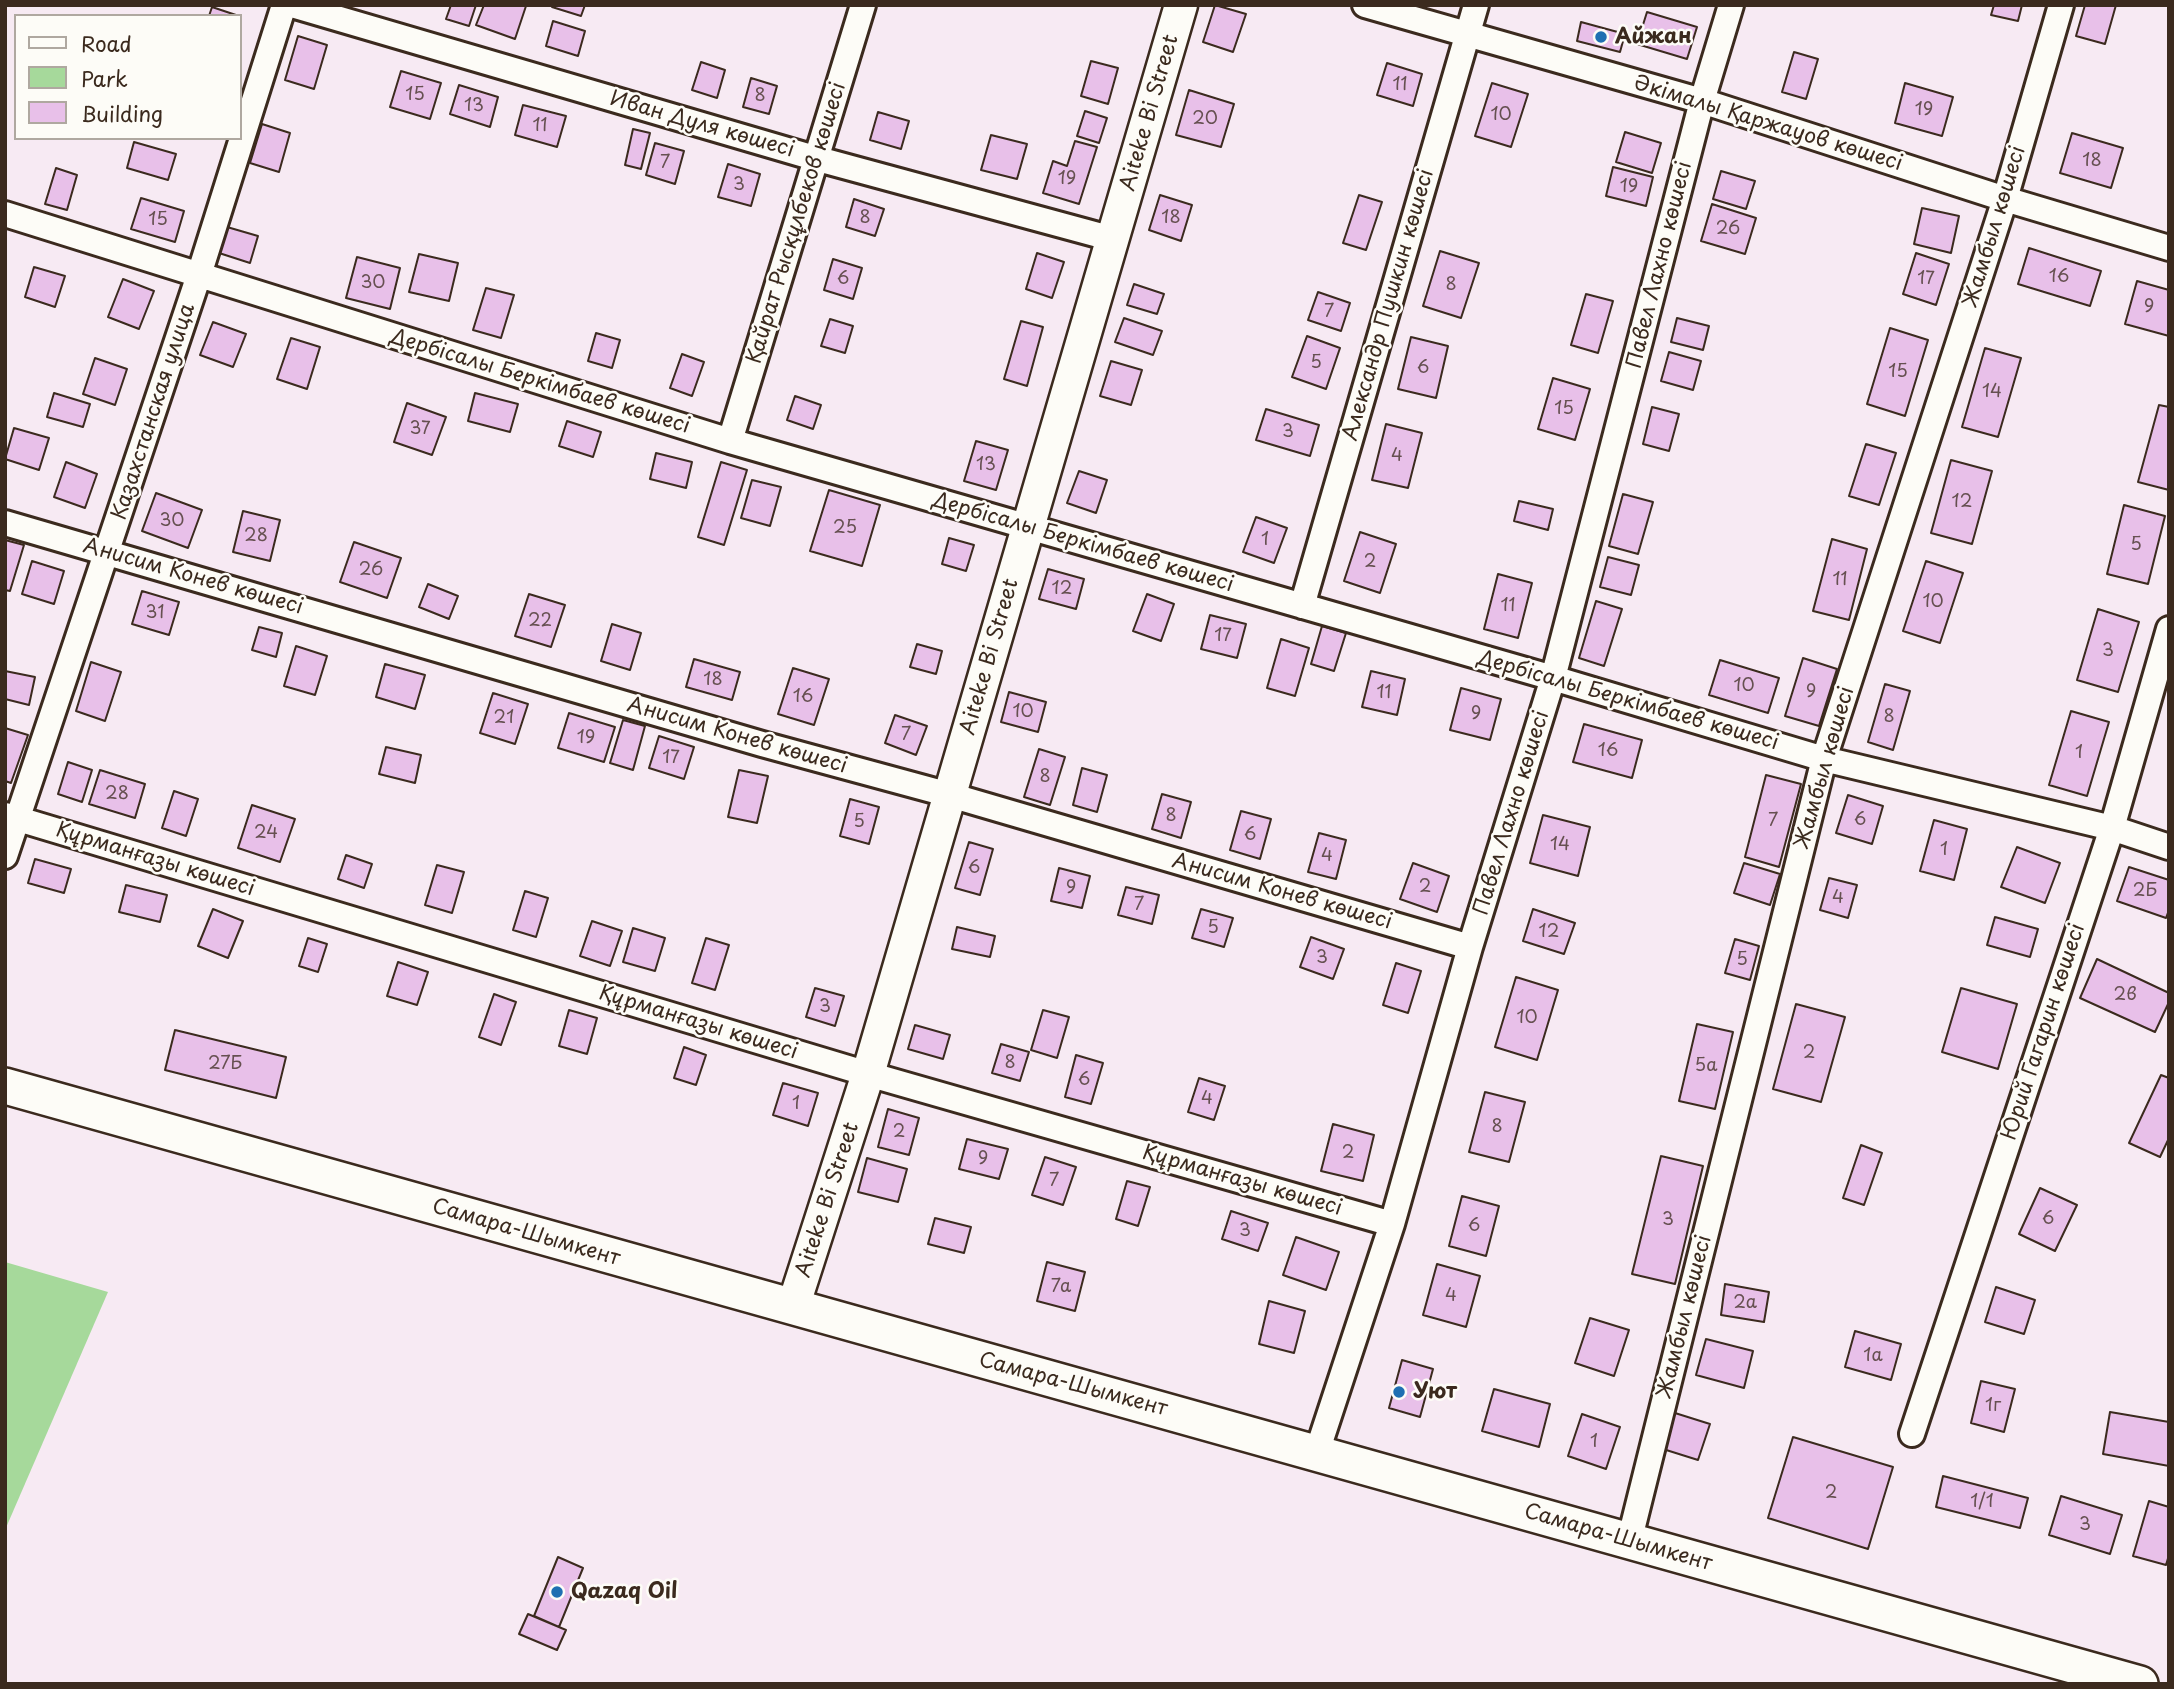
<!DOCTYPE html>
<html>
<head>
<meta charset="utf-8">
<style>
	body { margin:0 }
	#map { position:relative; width:2174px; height:1689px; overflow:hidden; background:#f7eaf3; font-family:"Playpen Sans",sans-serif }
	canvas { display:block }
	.frame { position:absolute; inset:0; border:7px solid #3b2a1e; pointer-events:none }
	.legend { position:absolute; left:14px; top:14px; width:228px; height:126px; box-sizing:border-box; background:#fdfcf7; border:2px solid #afa8a0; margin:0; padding:9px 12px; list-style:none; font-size:21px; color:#3b2a1e }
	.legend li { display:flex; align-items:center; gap:14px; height:35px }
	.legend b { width:35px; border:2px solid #afa8a0 }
</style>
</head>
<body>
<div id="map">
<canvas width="2174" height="1689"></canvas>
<div class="frame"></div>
<ul class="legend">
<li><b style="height:9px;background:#fdfcf7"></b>Road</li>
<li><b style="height:19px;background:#a6d99b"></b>Park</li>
<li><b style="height:19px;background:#e8c0e9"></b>Building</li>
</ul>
</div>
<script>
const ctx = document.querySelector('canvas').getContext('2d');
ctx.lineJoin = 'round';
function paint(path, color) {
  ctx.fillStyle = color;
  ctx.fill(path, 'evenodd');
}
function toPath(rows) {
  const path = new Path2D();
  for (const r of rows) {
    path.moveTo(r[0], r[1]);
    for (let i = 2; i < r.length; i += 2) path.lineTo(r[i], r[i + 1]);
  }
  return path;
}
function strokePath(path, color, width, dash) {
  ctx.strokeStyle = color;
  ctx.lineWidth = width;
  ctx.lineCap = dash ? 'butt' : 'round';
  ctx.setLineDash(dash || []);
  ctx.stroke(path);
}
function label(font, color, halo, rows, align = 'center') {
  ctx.font = font + ' "Playpen Sans",sans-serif';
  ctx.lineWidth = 5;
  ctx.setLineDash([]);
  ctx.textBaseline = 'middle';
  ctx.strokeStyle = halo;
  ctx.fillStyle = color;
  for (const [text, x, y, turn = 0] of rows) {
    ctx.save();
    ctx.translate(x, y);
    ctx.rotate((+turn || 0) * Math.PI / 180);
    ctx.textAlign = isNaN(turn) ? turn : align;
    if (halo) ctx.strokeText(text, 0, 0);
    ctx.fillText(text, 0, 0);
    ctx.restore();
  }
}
const green = toPath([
	[5,1262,108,1292,5,1530]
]);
const building = toPath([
	[451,5,476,5,469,26,446,19,451,5],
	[484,5,526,6,515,39,476,25,484,5],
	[552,5,585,5,581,16,552,7,552,5],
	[1215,5,1246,14,1233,52,1203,42,1215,5],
	[1994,5,2022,5,2018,21,1991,15,1994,5],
	[2085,5,2116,5,2105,44,2076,36,2085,5],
	[212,7,239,16,209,16,212,7],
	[1647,12,1697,27,1687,59,1637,44,1647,12],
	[553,21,585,31,578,56,546,46,553,21],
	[1581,22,1625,34,1620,52,1577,41,1581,22],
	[298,36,327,45,314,89,285,80,298,36],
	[1794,52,1818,59,1806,99,1782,92,1794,52],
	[1091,61,1118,68,1108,104,1081,96,1091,61],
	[701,62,725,70,717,98,692,90,701,62],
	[1387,63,1422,74,1413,106,1377,95,1387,63],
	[401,71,441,83,430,119,390,107,401,71],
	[751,78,777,86,769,114,743,107,751,78],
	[1492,83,1528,94,1511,147,1475,136,1492,83],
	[1905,83,1953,97,1942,136,1895,123,1905,83],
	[459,85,498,97,490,127,450,114,459,85],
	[1189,90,1234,104,1221,147,1176,135,1189,90],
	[523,105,566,116,557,147,515,135,523,105],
	[1085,111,1107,118,1099,143,1077,136,1085,111],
	[878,112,909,121,901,149,870,140,878,112],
	[262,124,290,133,279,172,250,163,262,124],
	[633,129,650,133,641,169,625,165,633,129],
	[1625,132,1661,143,1652,173,1616,162,1625,132],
	[2072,133,2123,148,2111,188,2060,173,2072,133],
	[991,135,1027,144,1017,179,981,170,991,135],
	[1075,141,1097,147,1079,204,1043,193,1053,161,1067,166,1075,141],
	[134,142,176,154,168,180,127,168,134,142],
	[655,143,684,151,675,184,646,175,655,143],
	[728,164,760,174,751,206,718,197,728,164],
	[1613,167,1653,177,1646,206,1606,196,1613,167],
	[56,168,77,175,67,210,45,204,56,168],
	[1721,171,1755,181,1746,209,1713,199,1721,171],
	[1160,195,1192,205,1181,241,1149,230,1160,195],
	[1359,195,1382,202,1366,250,1343,243,1359,195],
	[141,198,184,211,175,242,131,229,141,198],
	[854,199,884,209,875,236,846,227,854,199],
	[1712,204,1756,218,1745,254,1701,241,1712,204],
	[1922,208,1959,216,1951,253,1914,244,1922,208],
	[227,227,258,236,250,263,219,253,227,227],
	[2029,248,2101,271,2090,306,2018,284,2029,248],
	[1440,251,1479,263,1461,318,1423,306,1440,251],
	[1037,253,1064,262,1052,298,1026,289,1037,253],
	[1916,253,1949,264,1936,305,1903,294,1916,253],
	[419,254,458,263,449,301,409,292,419,254],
	[357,257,400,268,390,309,346,298,357,257],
	[833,259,862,268,853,299,824,290,833,259],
	[34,267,65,276,55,307,25,297,34,267],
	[123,279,154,291,139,329,108,317,123,279],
	[2137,281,2169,290,2169,336,2125,324,2137,281],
	[1134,284,1164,294,1157,314,1127,305,1134,284],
	[486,288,514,295,501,338,473,330,486,288],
	[1318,292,1350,303,1341,331,1308,320,1318,292],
	[1586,294,1613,301,1598,353,1571,345,1586,294],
	[1124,318,1162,331,1153,355,1115,342,1124,318],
	[1677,318,1709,326,1703,350,1671,342,1677,318],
	[830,319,853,326,845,353,821,346,830,319],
	[1021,321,1043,327,1027,386,1004,379,1021,321],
	[213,322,246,334,233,367,200,355,213,322],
	[1890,328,1928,340,1905,416,1867,404,1890,328],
	[596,333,620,340,612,368,588,361,596,333],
	[1307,336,1340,348,1326,389,1292,377,1307,336],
	[1411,337,1448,346,1436,398,1398,389,1411,337],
	[291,338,320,347,307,389,277,379,291,338],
	[1985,348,2021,358,1998,437,1962,427,1985,348],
	[1669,352,1701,361,1693,390,1661,381,1669,352],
	[682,354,704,362,692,396,670,388,682,354],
	[95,358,127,369,115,405,83,394,95,358],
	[1111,361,1142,370,1131,405,1100,396,1111,361],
	[1553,378,1590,389,1575,440,1538,429,1553,378],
	[54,393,90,404,83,427,47,417,54,393],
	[475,393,518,404,510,432,468,421,475,393],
	[795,396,821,405,813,429,787,420,795,396],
	[407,403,446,417,432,455,394,442,407,403],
	[2159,405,2169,407,2169,490,2138,482,2159,405],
	[1652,407,1679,414,1669,451,1643,444,1652,407],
	[1266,409,1319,425,1310,456,1256,440,1266,409],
	[567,421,601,432,593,457,559,446,567,421],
	[1386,424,1422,433,1408,488,1372,480,1386,424],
	[14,428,49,438,39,470,5,459,14,428],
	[976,441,1008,450,996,490,964,481,976,441],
	[1866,444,1896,453,1879,505,1849,496,1866,444],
	[656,453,692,462,686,488,650,479,656,453],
	[1951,460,1992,471,1972,544,1931,533,1951,460],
	[66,462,97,474,85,508,54,497,66,462],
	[721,462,747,470,724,545,698,537,721,462],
	[1079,471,1107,480,1096,513,1067,503,1079,471],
	[752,480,781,487,770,526,741,518,752,480],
	[829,490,880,505,862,566,810,551,829,490],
	[156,493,202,510,188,548,142,531,156,493],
	[1623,494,1653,502,1638,554,1609,546,1623,494],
	[1519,501,1553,509,1548,530,1514,521,1519,501],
	[2124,505,2165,516,2148,584,2107,574,2124,505],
	[243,511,280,520,270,561,233,552,243,511],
	[1256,517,1287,528,1274,563,1243,552,1256,517],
	[1360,532,1396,544,1380,593,1344,581,1360,532],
	[949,538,974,545,966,571,942,564,949,538],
	[1832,539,1867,549,1849,620,1813,611,1832,539],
	[5,540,24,545,10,591,5,590,5,540],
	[354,542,401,558,387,598,340,582,354,542],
	[1608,557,1639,565,1631,595,1600,587,1608,557],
	[32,561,64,571,54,604,22,594,32,561],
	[1926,561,1963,573,1940,643,1903,631,1926,561],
	[1048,569,1084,579,1076,609,1039,599,1048,569],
	[1498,574,1532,583,1518,638,1484,629,1498,574],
	[428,584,458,596,449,619,419,607,428,584],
	[142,591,179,602,169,635,132,624,142,591],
	[529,594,565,605,551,647,515,636,529,594],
	[1147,594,1174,604,1161,641,1133,631,1147,594],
	[1596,601,1622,609,1604,666,1579,658,1596,601],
	[2098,609,2139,622,2118,692,2077,680,2098,609],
	[1210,615,1246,624,1237,658,1201,649,1210,615],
	[612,624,641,633,630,670,601,661,612,624],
	[1322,626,1346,633,1334,671,1311,664,1322,626],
	[259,627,282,633,276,657,252,650,259,627],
	[1281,639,1309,648,1295,696,1267,688,1281,639],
	[917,644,942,651,936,674,910,667,917,644],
	[296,646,327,656,315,695,284,686,296,646],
	[1803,658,1837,669,1819,726,1785,716,1803,658],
	[694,659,740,672,732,700,686,687,694,659],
	[1720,660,1779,678,1768,713,1709,695,1720,660],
	[91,662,121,672,105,721,76,711,91,662],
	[385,664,425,675,415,709,376,697,385,664],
	[793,668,829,679,814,725,778,714,793,668],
	[5,671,35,677,29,705,5,699,5,671],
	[1371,671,1405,679,1397,715,1362,707,1371,671],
	[1885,684,1910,691,1893,750,1868,742,1885,684],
	[1461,688,1501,699,1490,740,1450,730,1461,688],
	[1009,692,1046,702,1038,732,1001,722,1009,692],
	[493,693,528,704,515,744,480,733,493,693],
	[2071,711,2109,722,2087,796,2049,785,2071,711],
	[569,713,615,727,604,762,558,748,569,713],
	[895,715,927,726,916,755,885,743,895,715],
	[623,720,645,726,633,770,610,763,623,720],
	[1584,724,1642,740,1632,778,1573,762,1584,724],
	[5,728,28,735,11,783,5,781,5,728],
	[659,736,694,747,684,779,649,768,659,736],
	[386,747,421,755,415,783,379,774,386,747],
	[1039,749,1065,757,1050,805,1024,797,1039,749],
	[68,762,92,770,82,802,58,794,68,762],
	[1082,768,1107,775,1097,812,1073,805,1082,768],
	[100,770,145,784,135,818,89,804,100,770],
	[739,770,768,776,757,823,728,817,739,770],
	[1766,775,1801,784,1779,867,1745,857,1766,775],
	[174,791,198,799,186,836,162,828,174,791],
	[1162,794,1191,802,1181,838,1152,829,1162,794],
	[1848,795,1883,806,1872,844,1836,833,1848,795],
	[850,799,879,807,869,844,840,836,850,799],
	[252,805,295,819,280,862,238,848,252,805],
	[1241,811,1271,819,1260,859,1230,850,1241,811],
	[1543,815,1590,827,1578,876,1530,863,1543,815],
	[1934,820,1967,829,1954,880,1920,871,1934,820],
	[1319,833,1346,840,1336,879,1308,872,1319,833],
	[969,842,993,849,980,895,955,888,969,842],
	[2017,847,2060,863,2045,903,2001,887,2017,847],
	[346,855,372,864,364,888,338,879,346,855],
	[35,859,71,869,64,893,28,883,35,859],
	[1413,863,1449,876,1437,912,1400,899,1413,863],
	[1744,863,1780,874,1770,905,1734,893,1744,863],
	[437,865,464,872,452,913,425,905,437,865],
	[2129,867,2169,880,2169,910,2166,918,2117,901,2129,867],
	[1059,868,1090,876,1082,908,1051,901,1059,868],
	[1829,878,1857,885,1848,918,1820,910,1829,878],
	[126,885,167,895,160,922,119,912,126,885],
	[1126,887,1159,895,1152,924,1118,915,1126,887],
	[525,891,548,898,536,937,513,930,525,891],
	[213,909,243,921,228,958,198,946,213,909],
	[1201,909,1233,918,1224,947,1192,938,1201,909],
	[1533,909,1575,923,1564,954,1523,941,1533,909],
	[1995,917,2038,929,2030,957,1987,945,1995,917],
	[592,921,622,931,610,966,580,956,592,921],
	[957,927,995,936,990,957,952,949,957,927],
	[633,928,665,938,655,971,623,962,633,928],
	[1311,937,1344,949,1333,979,1300,967,1311,937],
	[308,938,327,944,318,972,299,966,308,938],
	[706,938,729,945,715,990,692,983,706,938],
	[1735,939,1759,946,1750,980,1725,973,1735,939],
	[2097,959,2169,993,2169,1002,2155,1032,2080,998,2097,959],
	[398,962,428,972,417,1005,387,996,398,962],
	[1396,963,1421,971,1408,1013,1383,1005,1396,963],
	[1516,977,1558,990,1537,1060,1495,1047,1516,977],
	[815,988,844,996,835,1026,806,1017,815,988],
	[1961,988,2017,1004,1998,1069,1942,1052,1961,988],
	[494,994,516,1002,501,1045,479,1037,494,994],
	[1796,1004,1845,1017,1821,1102,1773,1089,1796,1004],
	[569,1010,597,1018,587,1054,559,1046,569,1010],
	[1043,1010,1069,1017,1057,1058,1031,1050,1043,1010],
	[1697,1024,1733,1032,1715,1109,1679,1101,1697,1024],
	[915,1025,950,1035,943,1059,908,1049,915,1025],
	[175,1030,286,1057,276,1098,165,1070,175,1030],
	[1001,1044,1029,1052,1020,1081,992,1073,1001,1044],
	[684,1047,706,1055,696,1085,674,1078,684,1047],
	[1076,1055,1103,1063,1091,1104,1065,1097,1076,1055],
	[2161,1075,2169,1078,2169,1138,2160,1157,2129,1143,2161,1075],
	[1199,1078,1225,1086,1214,1120,1188,1112,1199,1078],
	[783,1083,818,1093,808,1126,773,1115,783,1083],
	[1485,1092,1525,1102,1509,1162,1469,1152,1485,1092],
	[888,1109,919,1118,909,1155,878,1147,888,1109],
	[1333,1124,1374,1135,1363,1181,1321,1171,1333,1124],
	[967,1139,1008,1149,999,1179,959,1169,967,1139],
	[1861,1145,1882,1153,1864,1205,1843,1198,1861,1145],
	[1661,1156,1703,1166,1675,1284,1632,1274,1661,1156],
	[1045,1157,1076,1167,1063,1205,1032,1195,1045,1157],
	[867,1158,907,1169,898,1202,858,1192,867,1158],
	[1127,1181,1150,1187,1138,1226,1116,1219,1127,1181],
	[2040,1188,2077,1205,2055,1251,2019,1234,2040,1188],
	[1462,1196,1499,1206,1486,1256,1449,1246,1462,1196],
	[1231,1211,1268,1223,1258,1251,1222,1239,1231,1211],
	[935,1218,971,1227,964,1253,928,1244,935,1218],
	[1296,1237,1339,1252,1326,1290,1283,1275,1296,1237],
	[1047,1262,1085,1272,1075,1311,1037,1301,1047,1262],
	[1437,1264,1480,1276,1466,1327,1423,1315,1437,1264],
	[1725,1284,1769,1292,1764,1322,1721,1315,1725,1284],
	[1996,1287,2035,1300,2024,1334,1985,1322,1996,1287],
	[1269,1301,1305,1311,1294,1353,1259,1344,1269,1301],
	[1590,1318,1629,1330,1614,1376,1575,1363,1590,1318],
	[1855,1331,1901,1344,1891,1380,1845,1367,1855,1331],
	[1706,1339,1753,1351,1744,1388,1696,1375,1706,1339],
	[1402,1360,1433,1369,1420,1417,1389,1408,1402,1360],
	[1981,1381,2015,1389,2004,1432,1971,1423,1981,1381],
	[1494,1389,1550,1404,1539,1447,1482,1431,1494,1389],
	[2110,1412,2169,1422,2169,1466,2103,1454,2110,1412],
	[1675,1413,1710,1424,1698,1460,1663,1449,1675,1413],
	[1582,1414,1620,1427,1606,1469,1568,1456,1582,1414],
	[1793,1437,1893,1467,1868,1549,1768,1518,1793,1437],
	[1943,1476,2028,1498,2020,1528,1936,1507,1943,1476],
	[2061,1496,2122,1515,2110,1554,2049,1535,2061,1496],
	[2149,1501,2169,1507,2169,1555,2166,1565,2133,1556,2149,1501],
	[558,1557,583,1568,559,1627,534,1616,558,1557],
	[528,1614,566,1630,557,1650,519,1634,528,1614]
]);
const minor = toPath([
	[292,5,818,159,1113,239],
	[1365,5,1702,101,2005,199,2169,248],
	[5,214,730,441,1553,678,1824,759,2112,828,2169,847],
	[730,441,863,5],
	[5,523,762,744,950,795,1470,947],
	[1302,606,1476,5],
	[5,815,868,1074,1392,1224],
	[5,856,199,275,284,5],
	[1912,1434,2112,828,2169,629],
	[1317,1452,1392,1224,1470,947,1553,678,1702,101,1731,5],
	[1629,1542,1824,759,2005,199,2061,5]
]);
const major = toPath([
	[793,1307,868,1074,1181,5]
]);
const highway = toPath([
	[5,1086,2140,1684]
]);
const markers = [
	[1601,37,7,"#1f6fb2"],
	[1399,1392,7,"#1f6fb2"],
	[557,1592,7,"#1f6fb2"]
];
const numberNames = [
	["11",1400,85],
	["15",415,95],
	["8",760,96],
	["13",474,106],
	["19",1924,110],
	["10",1501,115],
	["20",1205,119],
	["11",540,126],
	["18",2092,161],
	["7",665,163],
	["19",1067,179],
	["3",739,185],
	["19",1629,187],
	["8",865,218],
	["18",1171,218],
	["15",158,220],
	["26",1728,229],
	["16",2059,277],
	["6",843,279],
	["17",1926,279],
	["30",373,283],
	["8",1451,285],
	["9",2149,307],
	["7",1329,312],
	["5",1316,363],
	["6",1423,368],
	["15",1898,372],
	["14",1992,392],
	["15",1564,409],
	["37",420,429],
	["3",1288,432],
	["4",1397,456],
	["13",986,465],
	["12",1962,502],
	["30",172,521],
	["25",845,528],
	["28",256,536],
	["1",1265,540],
	["5",2136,545],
	["2",1370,562],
	["26",371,570],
	["11",1840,580],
	["12",1062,589],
	["10",1933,602],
	["11",1508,606],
	["31",155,613],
	["22",540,621],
	["17",1223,636],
	["3",2108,651],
	["18",713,680],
	["10",1744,686],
	["9",1811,692],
	["11",1384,693],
	["16",803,697],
	["10",1023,712],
	["9",1476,714],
	["8",1889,717],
	["21",504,718],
	["7",906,735],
	["19",586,738],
	["16",1608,751],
	["1",2079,753],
	["17",671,758],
	["8",1045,777],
	["28",117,794],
	["8",1171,816],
	["6",1860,820],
	["7",1773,821],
	["5",859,822],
	["24",266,833],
	["6",1250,835],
	["14",1560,845],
	["1",1944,850],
	["4",1327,856],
	["6",974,868],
	["2",1425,887],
	["9",1071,888],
	["2Б",2145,891],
	["4",1838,898],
	["7",1139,905],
	["5",1213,928],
	["12",1549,932],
	["3",1322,958],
	["5",1742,960],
	["2в",2125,995],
	["3",825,1007],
	["10",1527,1018],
	["2",1809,1053],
	["8",1010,1063],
	["27Б",225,1064],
	["5а",1706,1066],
	["6",1084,1080],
	["4",1207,1099],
	["1",796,1104],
	["8",1497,1127],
	["2",899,1132],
	["2",1348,1153],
	["9",983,1159],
	["7",1054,1181],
	["6",2048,1219],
	["3",1668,1220],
	["6",1474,1226],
	["3",1245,1231],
	["7а",1061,1287],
	["4",1451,1296],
	["2а",1745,1303],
	["1а",1873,1356],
	["1г",1993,1406],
	["1",1594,1442],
	["2",1831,1493],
	["1/1",1982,1502],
	["3",2085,1525]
];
const poiNames = [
	["Айжан",1615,37],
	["Уют",1413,1392],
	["Qazaq Oil",571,1592]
];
const streetNames = [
	["Aiteke Bi Street",1150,113,-74],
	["Әкімалы Қаржауов көшесі",1768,124,17],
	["Иван Дуля көшесі",702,125,16],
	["Қайрат Рысқұлбеков көшесі",797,223,-73],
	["Жамбыл көшесі",1995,227,-73],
	["Павел Лахно көшесі",1660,265,-76],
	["Александр Пушкин көшесі",1389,305,-74],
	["Дербісалы Беркімбаев көшесі",540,382,17],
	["Казахстанская улица",154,412,-72],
	["Дербісалы Беркімбаев көшесі",1083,543,16],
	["Анисим Конев көшесі",193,577,16],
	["Aiteke Bi Street",990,657,-74],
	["Дербісалы Беркімбаев көшесі",1628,701,16],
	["Анисим Конев көшесі",737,736,16],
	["Жамбыл көшесі",1825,768,-74],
	["Павел Лахно көшесі",1512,813,-73],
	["Құрманғазы көшесі",155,860,17],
	["Анисим Конев көшесі",1282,892,16],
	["Құрманғазы көшесі",698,1023,17],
	["Юрий Гагарин көшесі",2044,1032,-72],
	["Құрманғазы көшесі",1242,1181,16],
	["Aiteke Bi Street",828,1200,-72],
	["Самара-Шымкент",526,1233,16],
	["Жамбыл көшесі",1685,1317,-76],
	["Самара-Шымкент",1073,1385,15],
	["Самара-Шымкент",1618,1538,16]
];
paint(green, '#a6d99b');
paint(building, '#e8c0e9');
strokePath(building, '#3b2a1e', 2);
strokePath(minor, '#3b2a1e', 30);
strokePath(major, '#3b2a1e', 37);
strokePath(highway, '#3b2a1e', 40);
strokePath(minor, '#fdfcf7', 24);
strokePath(major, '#fdfcf7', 32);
strokePath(highway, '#fdfcf7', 35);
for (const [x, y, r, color] of markers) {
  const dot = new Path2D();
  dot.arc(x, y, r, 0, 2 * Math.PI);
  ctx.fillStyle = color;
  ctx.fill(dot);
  strokePath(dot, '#fdfcf7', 2.5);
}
label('18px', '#665051', null, numberNames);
label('bold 21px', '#3b2a1e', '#fdfcf7', poiNames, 'left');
label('21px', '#3b2a1e', '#fdfcf7', streetNames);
</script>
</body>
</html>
